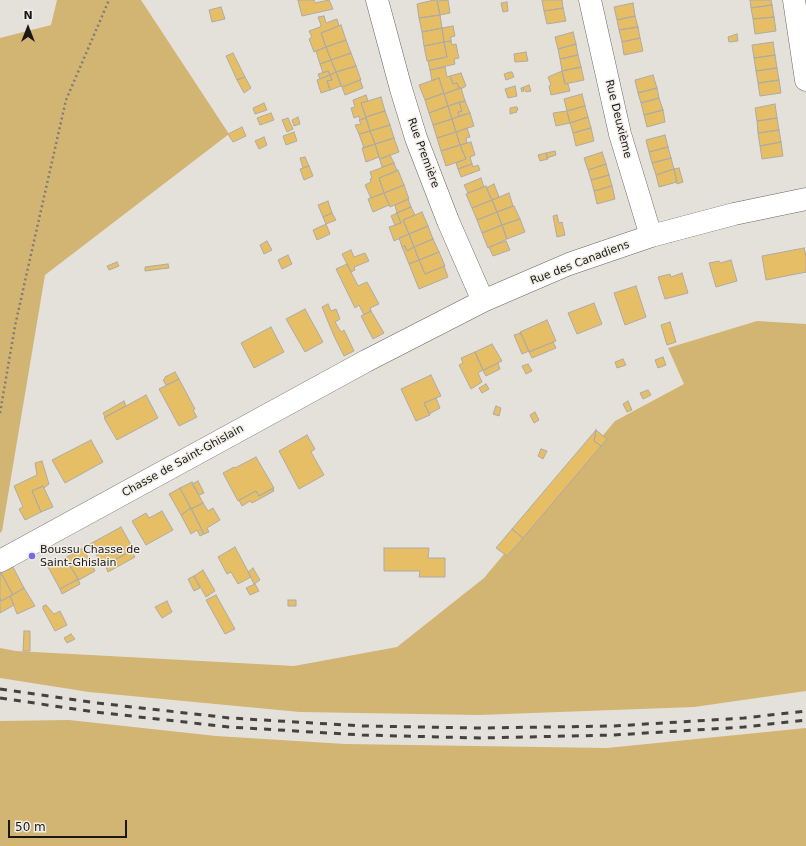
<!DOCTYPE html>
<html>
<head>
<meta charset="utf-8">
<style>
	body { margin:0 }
	#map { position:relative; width:806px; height:846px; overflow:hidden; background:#e4e1da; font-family:"DejaVu Sans",sans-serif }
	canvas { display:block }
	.north { position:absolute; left:8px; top:8px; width:40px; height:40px; -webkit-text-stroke:3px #f1eee7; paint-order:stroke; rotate:0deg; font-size:11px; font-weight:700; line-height:16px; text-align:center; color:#1a1917 }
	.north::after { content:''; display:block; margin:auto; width:14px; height:18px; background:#1a1917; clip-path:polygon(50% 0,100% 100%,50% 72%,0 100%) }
	.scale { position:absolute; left:8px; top:820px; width:119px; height:18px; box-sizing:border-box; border:2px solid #1a1917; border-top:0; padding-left:5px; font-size:12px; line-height:14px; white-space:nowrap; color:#1a1917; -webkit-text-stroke:3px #f1eee7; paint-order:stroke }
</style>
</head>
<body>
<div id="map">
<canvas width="806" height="846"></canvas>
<div class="north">N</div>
<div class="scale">50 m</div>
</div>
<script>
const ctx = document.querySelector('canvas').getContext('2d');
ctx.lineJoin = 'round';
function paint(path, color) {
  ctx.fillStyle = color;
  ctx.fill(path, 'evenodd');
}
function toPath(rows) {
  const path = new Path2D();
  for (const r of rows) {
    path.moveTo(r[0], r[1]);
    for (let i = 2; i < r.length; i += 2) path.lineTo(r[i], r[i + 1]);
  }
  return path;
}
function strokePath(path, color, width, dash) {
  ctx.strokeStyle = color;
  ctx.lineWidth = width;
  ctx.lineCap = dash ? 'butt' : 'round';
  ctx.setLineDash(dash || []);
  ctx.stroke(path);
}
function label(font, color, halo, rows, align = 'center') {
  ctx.font = font + ' "DejaVu Sans",sans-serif';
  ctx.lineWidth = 3;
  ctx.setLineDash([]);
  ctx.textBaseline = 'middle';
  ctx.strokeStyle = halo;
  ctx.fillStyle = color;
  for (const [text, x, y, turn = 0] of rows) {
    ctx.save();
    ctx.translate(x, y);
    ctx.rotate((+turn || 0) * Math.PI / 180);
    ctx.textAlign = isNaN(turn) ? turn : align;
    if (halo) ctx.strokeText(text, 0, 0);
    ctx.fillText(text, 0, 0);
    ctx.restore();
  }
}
const green = toPath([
	[57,0,141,0,229,134,45,275,2,531,0,533,0,38,51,25],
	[757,321,806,324,806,691,694,707,479,715,300,712,89,692,0,678,0,648,16,651,294,666,397,647,484,578,615,421,684,384,668,348],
	[69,720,216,736,345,744,607,748,806,728,806,846,0,846,0,721]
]);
const building = toPath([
	[298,0,314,0,315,3,329,0,333,9,302,16,298,0],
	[434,0,437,0,440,15,419,18,417,4,434,0],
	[448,0,450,13,440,15,437,1,448,0],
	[542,0,562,0,563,8,544,11,542,0],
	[750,0,771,0,772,5,751,8,750,0],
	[507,2,508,11,503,12,501,3,507,2],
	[633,3,635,16,617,20,614,7,633,3],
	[772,5,774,17,753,19,751,8,772,5],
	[221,7,225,19,212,22,209,10,221,7],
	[563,8,566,21,547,24,544,11,563,8],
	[440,15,442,28,422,32,419,18,440,15],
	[324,16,326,23,337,19,339,26,321,33,326,47,314,52,309,39,312,37,309,31,320,27,321,25,318,17,324,16],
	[635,16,638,27,619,30,617,20,635,16],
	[774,17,776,31,755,34,753,19,774,17],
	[341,25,346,40,326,47,321,33,341,25],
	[453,26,455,36,451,37,451,41,444,42,442,28,453,26],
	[638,27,640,38,622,42,619,30,638,27],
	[442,28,444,42,424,46,422,32,442,28],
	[573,32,576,44,558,49,555,37,573,32],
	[737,34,738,41,729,42,728,37,737,34],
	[640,38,643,51,624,55,622,42,640,38],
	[346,40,351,53,331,60,326,47,346,40],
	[451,41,452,45,456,44,458,54,459,58,454,59,455,64,430,70,428,61,447,57,444,42,451,41],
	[444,42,447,57,427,61,424,46,444,42],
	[773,42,775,55,754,58,752,45,773,42],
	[576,44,578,55,560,59,558,49,576,44],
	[326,47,331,60,320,64,316,51,326,47],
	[526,52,528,61,515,62,514,54,526,52],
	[233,53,245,77,237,80,226,56,233,53],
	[351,53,356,66,336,72,331,60,351,53],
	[578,55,581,67,562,71,560,59,578,55],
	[775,55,777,68,756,71,754,58,775,55],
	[331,60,336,72,330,75,328,71,323,73,320,64,331,60],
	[356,66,361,80,342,87,336,72,356,66],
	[445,67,447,77,450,76,453,84,457,83,459,88,444,94,439,78,432,81,430,70,445,67],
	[581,67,584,80,565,84,562,71,581,67],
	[777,68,779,80,758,83,756,71,777,68],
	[328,71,330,75,320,79,318,74,328,71],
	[562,71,565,84,568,84,570,91,551,95,549,86,551,85,548,77,562,71],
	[336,72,341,86,330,90,327,81,332,80,330,75,336,72],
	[510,72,512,72,514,77,506,80,504,74,510,72],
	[461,73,466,86,461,89,461,88,459,88,457,83,453,84,450,76,461,73],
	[330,75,332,80,327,81,330,90,321,93,317,80,330,75],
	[653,75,657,88,638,93,635,80,653,75],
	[245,77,251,88,244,93,237,80,245,77],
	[439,78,444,93,425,100,419,85,439,78],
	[360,80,363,88,345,95,342,87,360,80],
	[779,80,781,93,760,96,758,83,779,80],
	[529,85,531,91,526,92,523,88,524,91,522,92,521,89,521,88,529,85],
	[515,86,517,96,508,98,505,89,515,86],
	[461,88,465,101,448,106,444,94,461,88],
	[657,88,659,98,641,103,638,93,657,88],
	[444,93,448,106,429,113,425,100,444,93],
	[582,94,585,106,567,111,564,99,582,94],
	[366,95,368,101,361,103,366,118,360,120,359,116,354,118,351,108,355,107,353,100,366,95],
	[381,97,385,111,366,117,361,103,381,97],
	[659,98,663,110,644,115,641,103,659,98],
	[465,101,470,113,459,116,458,112,462,111,459,102,465,101],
	[459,102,462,111,458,112,459,116,452,119,448,106,459,102],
	[264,103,267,110,255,114,253,108,264,103],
	[775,104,777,118,757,121,755,108,775,104],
	[448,106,452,119,433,125,429,113,448,106],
	[585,106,588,117,570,123,567,111,585,106],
	[515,107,517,107,518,110,516,111,517,112,510,114,510,108,515,107],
	[663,110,665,122,647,127,644,115,663,110],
	[385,111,390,125,370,131,366,117,385,111],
	[567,111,570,123,556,126,553,113,567,111],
	[271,113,274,120,260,125,257,118,271,113],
	[470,113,474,126,456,132,452,119,470,113],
	[298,117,300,124,294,126,292,120,298,117],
	[588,117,591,128,573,133,570,123,588,117],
	[288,118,293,129,287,132,282,120,288,118],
	[366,118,370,131,359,134,355,125,361,124,359,120,366,118],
	[777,118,779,130,758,133,757,121,777,118],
	[452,119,456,132,437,138,433,125,452,119],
	[390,125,394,138,375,144,370,131,390,125],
	[242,127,246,136,233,142,228,134,242,127],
	[467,128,470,137,466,138,467,143,460,145,456,132,467,128],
	[591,128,594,141,576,146,573,133,591,128],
	[779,130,781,142,760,146,758,133,779,130],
	[370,131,375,144,364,148,359,134,370,131],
	[294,132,297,141,286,145,283,136,294,132],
	[456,132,460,145,441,151,437,138,456,132],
	[665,135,668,147,649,152,646,140,665,135],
	[264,137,267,145,259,149,255,141,264,137],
	[394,138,399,152,380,159,375,144,394,138],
	[471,142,475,155,470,157,472,164,458,169,456,163,466,159,460,145,471,142],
	[781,142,783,156,762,159,760,146,781,142],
	[375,144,379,157,366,162,362,148,375,144],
	[460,145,466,159,446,166,441,151,460,145],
	[668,147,671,158,652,163,649,152,668,147],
	[555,151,556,155,547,158,546,153,555,151],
	[602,152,606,164,588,170,584,158,602,152],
	[546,153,548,159,540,161,538,155,546,153],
	[390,155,394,163,382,167,379,157,380,159,390,155],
	[305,157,309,166,303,168,300,158,305,157],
	[671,158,674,169,656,175,652,163,671,158],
	[394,163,397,171,379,178,384,193,371,198,365,185,371,182,370,179,372,178,370,172,394,163],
	[472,164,473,167,478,165,480,170,461,177,458,169,472,164],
	[606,164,609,175,591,180,588,170,606,164],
	[309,166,313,176,304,180,300,169,309,166],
	[679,168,683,182,677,184,674,169,679,168],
	[674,169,677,182,659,187,656,175,674,169],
	[398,170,404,185,384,193,379,178,398,170],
	[609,175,612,186,594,191,591,180,609,175],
	[481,178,484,187,468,193,464,185,481,178],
	[494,184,499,197,492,200,486,188,494,184],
	[404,185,409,199,390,207,384,193,404,185],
	[486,186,492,200,472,208,466,194,486,186],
	[612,186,615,199,597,204,594,191,612,186],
	[384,193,389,205,373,212,368,199,384,193],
	[509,193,513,206,497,212,492,200,509,193],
	[408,199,411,207,397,213,395,205,408,199],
	[492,200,497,212,477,220,472,208,492,200],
	[328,201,332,213,323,217,318,205,328,201],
	[513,206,514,206,520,219,502,225,497,212,513,206],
	[411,207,415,215,403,220,409,234,394,241,389,227,401,223,397,213,411,207],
	[422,212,428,226,409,234,403,220,422,212],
	[497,212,502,225,482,233,477,220,497,212],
	[332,213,336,220,326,224,323,217,332,213],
	[397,213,401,223,395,225,391,216,397,213],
	[557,215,559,223,562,222,565,235,557,237,553,216,557,215],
	[520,219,525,232,507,239,502,225,520,219],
	[326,224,330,234,317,240,313,230,326,224],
	[502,225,507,239,488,248,482,233,502,225],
	[428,226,433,239,414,247,409,234,428,226],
	[409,234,414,247,407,251,405,246,402,247,399,238,409,234],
	[433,239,439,252,419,260,414,247,433,239],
	[267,241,272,250,264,254,260,245,267,241],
	[506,241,510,250,493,256,489,247,506,241],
	[405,246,407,251,414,247,419,260,409,264,402,247,405,246],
	[804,248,806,256,806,272,766,280,762,256,804,248],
	[351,250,354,257,365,253,369,261,354,267,355,270,351,272,342,254,351,250],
	[439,252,445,266,425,274,419,260,439,252],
	[288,255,292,264,282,269,278,260,288,255],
	[419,260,425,274,444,266,448,277,419,289,409,264,419,260],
	[731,260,737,281,716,287,709,263,719,261,720,263,731,260],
	[117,262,119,266,109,270,107,266,117,262],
	[168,264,169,268,145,271,145,267,168,264],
	[347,264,358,286,367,282,379,304,370,308,371,311,364,315,359,305,355,308,336,269,347,264],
	[682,273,688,293,665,299,658,277,670,274,671,277,682,273],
	[636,286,646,317,625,325,614,293,636,286],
	[594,303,602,324,577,334,568,313,594,303],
	[328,304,331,311,336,309,340,319,335,322,341,332,344,330,354,351,344,356,334,336,322,307,328,304],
	[305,309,323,342,305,352,286,319,305,309],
	[371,311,384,333,373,339,361,316,371,311],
	[547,320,556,341,529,352,520,332,547,320],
	[670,322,676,342,667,345,661,325,670,322],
	[271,327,284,352,254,368,241,343,271,327],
	[521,333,529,351,522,354,514,335,521,333],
	[553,342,556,348,532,358,529,352,553,342],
	[492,344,502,361,483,370,475,352,492,344],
	[475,352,483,370,478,373,482,382,471,389,459,365,463,363,461,358,475,352],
	[663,357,666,365,658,368,655,360,663,357],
	[623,359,626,365,617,368,615,362,623,359],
	[498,363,500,369,486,376,483,371,498,363],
	[528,364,532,371,526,374,522,366,528,364],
	[175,372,179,379,166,385,163,380,165,379,165,377,175,372],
	[431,375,441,396,424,403,430,415,416,421,401,389,431,375],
	[179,379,195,409,193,410,197,417,179,426,159,389,179,379],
	[486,384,489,389,482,393,479,388,486,384],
	[648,390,651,395,643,399,640,393,648,390],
	[146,395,158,418,117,440,104,418,146,395],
	[436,398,440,408,429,414,424,403,436,398],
	[124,401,126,406,105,417,103,413,124,401],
	[628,401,632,410,627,412,623,404,628,401],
	[496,406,501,408,499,416,493,414,496,406],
	[535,412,539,420,534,423,530,415,535,412],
	[596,430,607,439,601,446,594,441,596,430],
	[596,430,594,441,601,446,523,538,512,529,596,430],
	[307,435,315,449,311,452,324,475,299,489,279,451,307,435],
	[91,440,103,462,65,483,52,460,91,440],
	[541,449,547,451,543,459,538,456,541,449],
	[256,457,274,488,259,496,256,491,238,501,223,473,234,467,235,468,256,457],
	[42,461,49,484,44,488,43,486,32,491,41,512,25,520,19,509,23,507,14,486,37,475,35,463,42,461],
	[198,481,204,493,199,495,192,484,198,481],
	[192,482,203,503,191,509,180,488,192,482],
	[43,486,53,507,41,512,32,491,43,486],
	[180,488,191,508,181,515,169,494,180,488],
	[273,488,274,491,252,503,250,501,242,506,239,500,256,491,259,496,273,488],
	[203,503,208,511,213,508,220,520,207,528,209,532,204,534,191,509,203,503],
	[191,508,204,534,200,536,197,530,191,534,181,515,191,508],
	[162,511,173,530,146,545,132,521,146,513,149,518,162,511],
	[121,527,134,550,103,566,90,544,121,527],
	[512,529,523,538,507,556,496,548,512,529],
	[235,547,251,577,238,584,231,572,227,574,218,557,235,547],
	[83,548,95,571,79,580,65,558,83,548],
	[384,548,429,548,428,558,445,558,445,577,419,577,420,571,384,571,384,548],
	[131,551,135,557,108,572,105,565,131,551],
	[65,558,78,579,60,589,48,567,65,558],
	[13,567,24,588,13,595,1,573,13,567],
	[253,568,260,580,254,584,248,572,253,568],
	[203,570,215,591,206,597,194,576,203,570],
	[0,573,1,573,13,595,1,601,0,598,0,573],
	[194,576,200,588,194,591,188,579,194,576],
	[78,579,80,584,62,594,60,589,78,579],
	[255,584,259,591,250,595,246,588,255,584],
	[24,588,35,606,17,614,10,596,24,588],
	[216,595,235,629,225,634,206,600,216,595],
	[10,596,14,605,0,613,0,598,1,601,10,596],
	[288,600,296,600,296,606,288,606,288,600],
	[167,601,172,612,162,618,155,607,167,601],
	[46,605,54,614,60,611,67,625,55,631,43,609,43,606,46,605],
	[24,631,30,631,30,651,23,651,24,631],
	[71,634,75,639,67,643,64,638,71,634]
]);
const path = toPath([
	[0,413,15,326,27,272,66,100,109,0]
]);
const minor = toPath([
	[377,0,401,89,416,138,448,221,483,301],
	[590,0,620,134,651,236],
	[794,0,806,80],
	[0,561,366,361,483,301,569,264,651,236,734,214,806,199]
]);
const rail = toPath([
	[0,689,97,703,230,718,363,726,481,728,614,726,744,718,806,711],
	[0,698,95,712,229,727,362,735,480,738,614,735,744,727,806,720]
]);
const markers = [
	[32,556,4,"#736ce6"]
];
const streetNames = [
	["Rue Deuxième",618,119,76],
	["Rue Première",423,153,70],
	["Rue des Canadiens",580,263,-21],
	["Chasse de Saint-Ghislain",183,461,-29]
];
const poiNames = [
	["Boussu Chasse de",40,550],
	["Saint-Ghislain",40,563]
];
paint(green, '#d2b473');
paint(building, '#e5be65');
strokePath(building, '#aeaba5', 1);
strokePath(minor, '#696661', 23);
strokePath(path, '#7f7d78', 2.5, [2, 3]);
strokePath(minor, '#fff', 22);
strokePath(rail, '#44423f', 3, [7, 7]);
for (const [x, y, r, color] of markers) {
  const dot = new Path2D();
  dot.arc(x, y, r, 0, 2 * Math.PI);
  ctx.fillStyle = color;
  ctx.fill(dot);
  strokePath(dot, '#f1eee7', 1.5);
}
label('11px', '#1a1917', '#f1eee7', streetNames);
label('11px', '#1a1917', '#f1eee7', poiNames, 'left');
</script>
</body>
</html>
